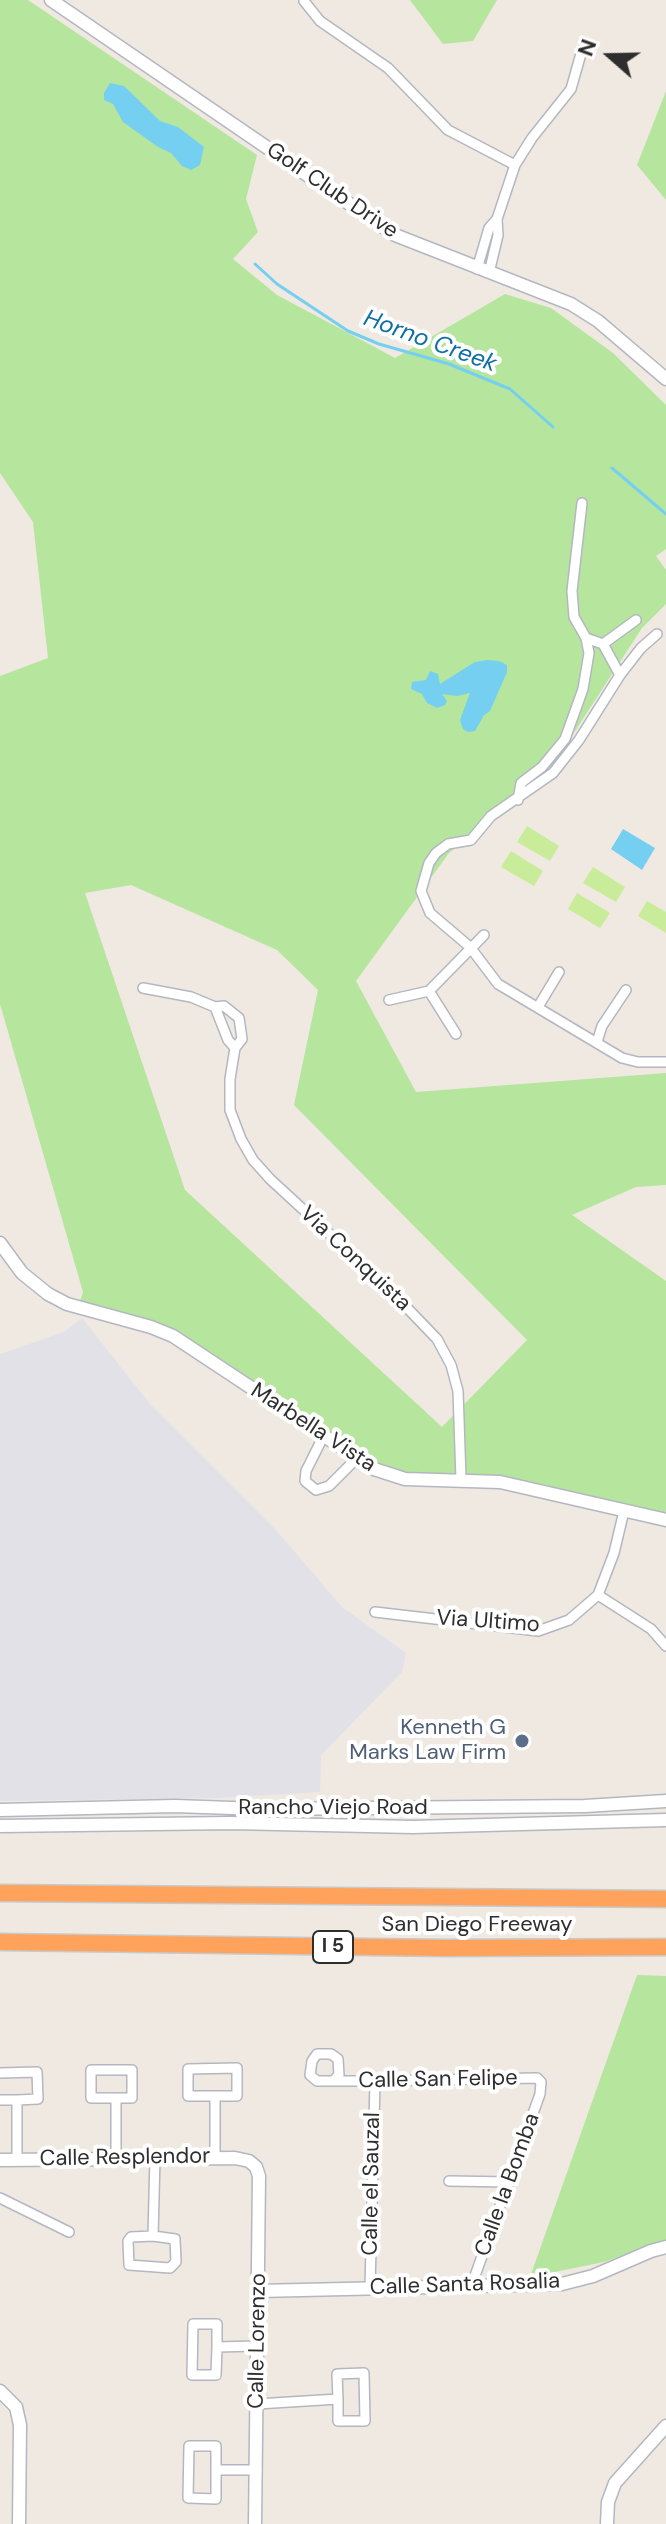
<!DOCTYPE html>
<html>
<head>
<meta charset="utf-8">
<style>
	body { margin:0 }
	#map { position:relative; width:666px; height:2524px; overflow:hidden; background:#efe9e1; font-family:"DM Sans",sans-serif }
	canvas { display:block }
	.north { position:absolute; left:570px; top:16px; width:80px; height:80px; -webkit-text-stroke:6px #fff; paint-order:stroke; rotate:290deg; font-size:22px; font-weight:700; line-height:32px; text-align:center; color:#2e2e2e }
	.north::after { content:''; display:block; margin:auto; width:28px; height:36px; background:#2e2e2e; clip-path:polygon(50% 0,100% 100%,50% 72%,0 100%) }
</style>
</head>
<body>
<div id="map">
<canvas width="666" height="2524"></canvas>
<div class="north">N</div>
</div>
<script>
const ctx = document.querySelector('canvas').getContext('2d');
ctx.lineJoin = 'round';
function paint(path, color) {
  ctx.fillStyle = color;
  ctx.fill(path, 'evenodd');
}
function toPath(rows) {
  const path = new Path2D();
  for (const r of rows) {
    path.moveTo(r[0], r[1]);
    for (let i = 2; i < r.length; i += 2) path.lineTo(r[i], r[i + 1]);
  }
  return path;
}
function strokePath(path, color, width, dash) {
  ctx.strokeStyle = color;
  ctx.lineWidth = width;
  ctx.lineCap = dash ? 'butt' : 'round';
  ctx.setLineDash(dash || []);
  ctx.stroke(path);
}
function label(font, color, halo, rows, align = 'center') {
  ctx.font = font + ' "DM Sans",sans-serif';
  ctx.lineWidth = 8;
  ctx.setLineDash([]);
  ctx.textBaseline = 'middle';
  ctx.strokeStyle = halo;
  ctx.fillStyle = color;
  for (const [text, x, y, turn = 0] of rows) {
    ctx.save();
    ctx.translate(x, y);
    ctx.rotate((+turn || 0) * Math.PI / 180);
    ctx.textAlign = isNaN(turn) ? turn : align;
    if (halo) ctx.strokeText(text, 0, 0);
    ctx.fillText(text, 0, 0);
    ctx.restore();
  }
}
const industrial = toPath([
	[82,1318,150,1404,277,1531,342,1607,406,1653,402,1672,321,1755,320,1792,217,1798,0,1801,0,1354,64,1332]
]);
const green = toPath([
	[0,0,28,0,257,155,246,199,258,232,233,259,277,295,395,358,505,294,551,308,613,353,666,405,666,549,656,556,666,570,666,604,642,628,553,765,449,853,356,981,416,1092,666,1073,666,1185,636,1187,572,1215,666,1281,666,1520,500,1482,384,1473,173,1336,78,1307,83,1292,0,1004,0,676,48,658,33,522,0,473],
	[131,885,277,950,318,990,294,1105,527,1340,442,1427,185,1190,85,893],
	[410,0,497,0,473,41,443,44],
	[666,91,666,200,637,165],
	[637,1975,666,1976,666,2240,604,2262,530,2277]
]);
const pitch = toPath([
	[527,826,559,846,550,861,517,842],
	[511,851,543,871,534,886,501,867],
	[593,867,625,887,616,902,583,883],
	[577,893,610,913,600,928,568,909],
	[647,901,666,912,666,933,638,916]
]);
const water = toPath([
	[110,83,124,86,160,121,178,127,204,147,200,165,191,170,182,166,171,153,158,147,123,122,113,104,104,100,104,93],
	[487,660,499,661,507,665,507,672,490,711,484,715,475,731,468,732,463,729,460,720,470,693,457,696,442,694,447,701,445,705,437,708,427,703,422,694,411,689,412,682,426,680,430,671,438,674,440,684,475,662],
	[623,829,655,848,642,870,611,849]
]);
const stream = toPath([
	[255,264,277,284,348,331,379,344,449,364,510,389,553,427],
	[612,468,666,514]
]);
const street = toPath([
	[304,1,320,21,388,68,448,130,515,165],
	[477,269,489,228,497,219],
	[489,273,498,235,497,219,515,165,532,138,571,89,582,50],
	[657,634,641,648,620,675,579,740,553,773,491,816,471,840,448,844,436,853,429,863,421,891,430,913,470,947,498,984,622,1058,638,1062,666,1062],
	[586,638,603,644,620,675],
	[603,644,636,620],
	[518,800,521,783,542,767,565,739,583,689,589,653,586,638,574,617,572,591,582,503],
	[143,988,191,997,215,1007,224,1006,239,1018,242,1039,235,1048,230,1079,230,1110,241,1139,253,1160,270,1179,384,1284,437,1339,451,1365,458,1391,461,1479],
	[389,1000,429,991],
	[215,1007,228,1040,235,1048],
	[538,1007,559,972],
	[456,1034,429,991,484,935],
	[597,1042,602,1026,626,990],
	[323,1437,306,1471,305,1481,316,1490,329,1486,356,1459],
	[598,1595,651,1629,666,1646],
	[375,1612,538,1631,569,1620,598,1595,614,1553,624,1511],
	[0,2073,37,2072,38,2099,17,2100],
	[333,2081,339,2075,338,2059,331,2054,317,2054,312,2061,310,2075,317,2081,375,2081,537,2078,541,2082,540,2094,471,2287],
	[215,2096,237,2096,237,2068,188,2069,188,2096,215,2096,215,2157],
	[0,2100,17,2100,17,2160],
	[116,2158,116,2098,91,2098,91,2070,132,2070,132,2098,116,2098],
	[449,2181,510,2182],
	[0,2198,69,2232],
	[153,2236,131,2237,128,2241,129,2265,170,2268,176,2262,175,2239,153,2236,155,2157],
	[370,2288,375,2081],
	[217,2347,216,2375,192,2375,193,2324,217,2324,217,2347,257,2346],
	[257,2404,338,2399,338,2421,365,2421,364,2373,337,2374,338,2399],
	[216,2470,216,2499,188,2498,189,2446,216,2446,216,2470,257,2470]
]);
const secondary = toPath([
	[51,0,395,235,571,304,598,321,666,379],
	[0,1243,22,1273,48,1294,67,1304,151,1327,173,1336,374,1469,405,1479,500,1482,666,1520],
	[0,1810,175,1806,260,1809,585,1806,666,1801],
	[0,1826,231,1823,413,1827,666,1820],
	[0,2160,235,2158,249,2161,256,2167,259,2176,255,2524],
	[258,2291,562,2284,593,2276,651,2251,666,2247],
	[0,2391,16,2407,20,2425,19,2524],
	[607,2524,608,2502,615,2483,666,2426]
]);
const highway = toPath([
	[0,1893,666,1899],
	[0,1942,446,1948,666,1947]
]);
const markers = [
	[522,1741,8,"#5c6f8a"]
];
const shields = [
	[333,1947,40]
];
const shieldNames = [
	["I 5",333,1947]
];
const streetNames = [
	["Golf Club Drive",332,191,34],
	["Via Conquista",355,1259,43],
	["Marbella Vista",313,1428,33],
	["Via Ultimo",488,1622,4],
	["Rancho Viejo Road",333,1808],
	["San Diego Freeway",477,1925],
	["Calle San Felipe",438,2080,-1],
	["Calle Resplendor",125,2158,-1],
	["Calle el Sauzal",372,2184,-89],
	["Calle la Bomba",508,2185,-70],
	["Calle Santa Rosalia",465,2285,-2],
	["Calle Lorenzo",258,2341,-89]
];
const serviceNames = [
	["Kenneth G",506,1728],
	["Marks Law Firm",506,1753]
];
const waterNames = [
	["Horno Creek",430,342,20]
];
paint(industrial, '#e3e1e8');
paint(green, '#b6e59e');
paint(pitch, '#c9ec9a');
paint(water, '#75cff0');
strokePath(stream, '#75cff0', 3);
strokePath(street, '#b4b7c1', 12);
strokePath(secondary, '#b4b7c1', 15);
strokePath(highway, '#c9c9c9', 19);
strokePath(street, '#fff', 9);
strokePath(secondary, '#fff', 12);
strokePath(highway, '#ffa35c', 16);
for (const [x, y, r, color] of markers) {
  const dot = new Path2D();
  dot.arc(x, y, r, 0, 2 * Math.PI);
  ctx.fillStyle = color;
  ctx.fill(dot);
  strokePath(dot, '#fff', 3);
}
for (const [x, y, w] of shields) {
  const box = new Path2D();
  box.roundRect(x - w / 2, y - 16, w, 32, 6);
  ctx.fillStyle = '#fff';
  ctx.fill(box);
  strokePath(box, '#2e2e2e', 2);
}
label('bold 20px', '#2e2e2e', null, shieldNames);
label('22px', '#2e2e2e', '#fff', streetNames);
label('22px', '#4e5e75', '#fff', serviceNames, 'right');
label('italic 24px', '#0d6fa3', '#fff', waterNames);
</script>
</body>
</html>
